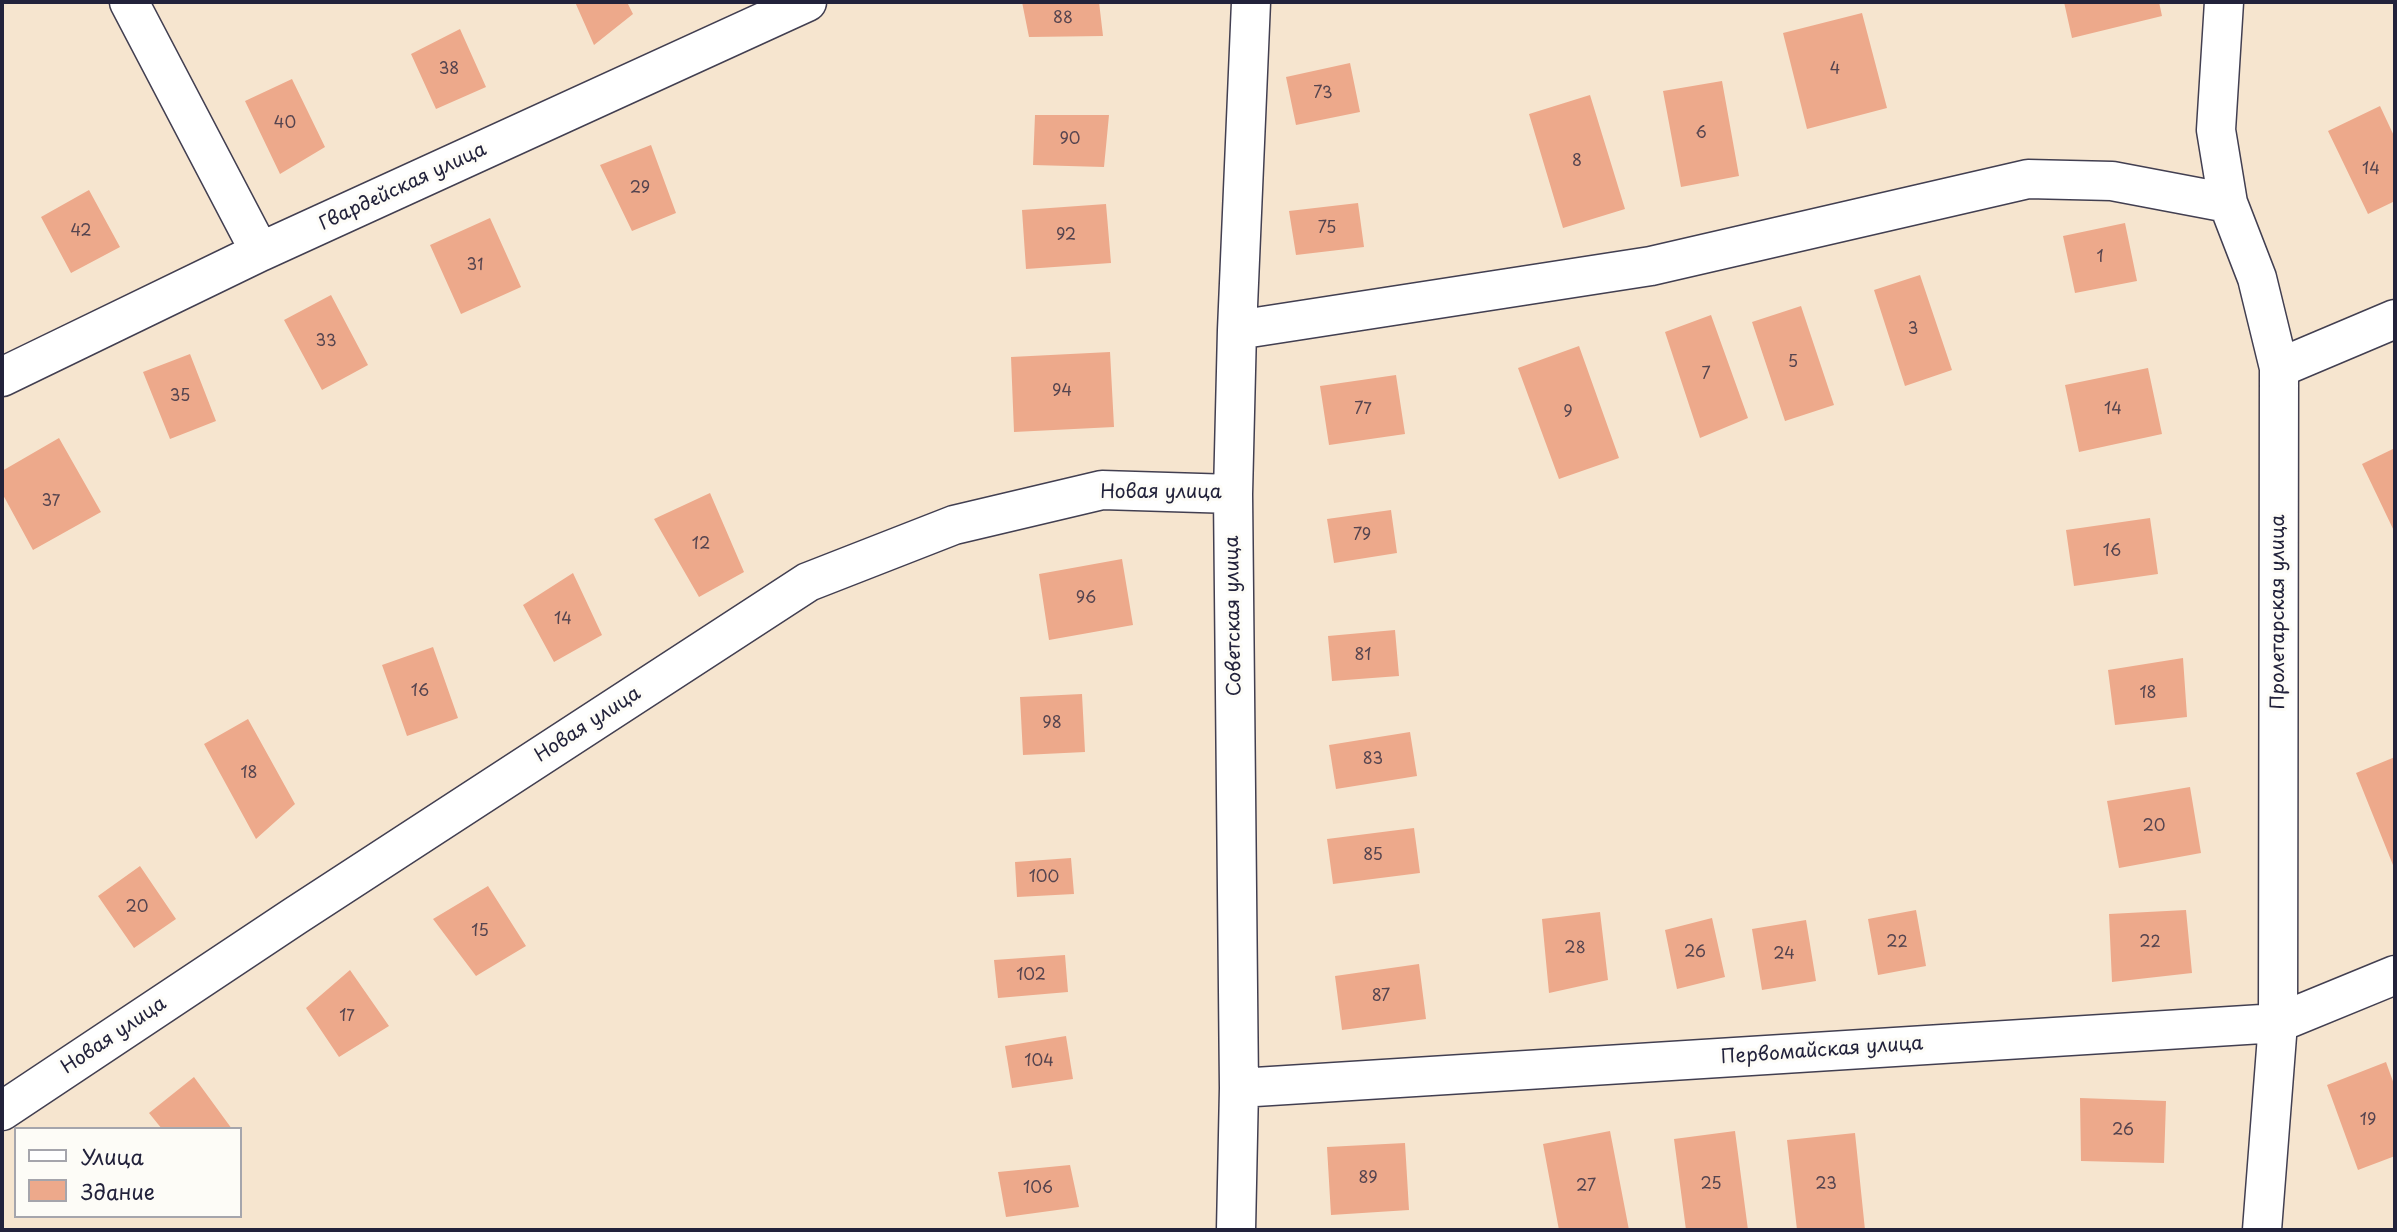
<!DOCTYPE html>
<html>
<head>
<meta charset="utf-8">
<style>
	body { margin:0 }
	#map { position:relative; width:2397px; height:1232px; overflow:hidden; background:#f6e5cf; font-family:"Playpen Sans",sans-serif }
	canvas { display:block }
	.frame { position:absolute; inset:0; border:4px solid #22223b; pointer-events:none }
	.legend { position:absolute; left:14px; top:1127px; width:228px; height:91px; box-sizing:border-box; background:#fdfcf7; border:2px solid #a5a5ac; margin:0; padding:9px 12px; list-style:none; font-size:21px; color:#22223b }
	.legend li { display:flex; align-items:center; gap:14px; height:35px }
	.legend b { width:35px; border:2px solid #a5a5ac }
</style>
</head>
<body>
<div id="map">
<canvas width="2397" height="1232"></canvas>
<div class="frame"></div>
<ul class="legend">
<li><b style="height:9px;background:#fff"></b>Улица</li>
<li><b style="height:19px;background:#eda98b"></b>Здание</li>
</ul>
</div>
<script>
const ctx = document.querySelector('canvas').getContext('2d');
ctx.lineJoin = 'round';
function paint(path, color) {
  ctx.fillStyle = color;
  ctx.fill(path, 'evenodd');
}
function toPath(rows) {
  const path = new Path2D();
  for (const r of rows) {
    path.moveTo(r[0], r[1]);
    for (let i = 2; i < r.length; i += 2) path.lineTo(r[i], r[i + 1]);
  }
  return path;
}
function strokePath(path, color, width, dash) {
  ctx.strokeStyle = color;
  ctx.lineWidth = width;
  ctx.lineCap = dash ? 'butt' : 'round';
  ctx.setLineDash(dash || []);
  ctx.stroke(path);
}
function label(font, color, halo, rows, align = 'center') {
  ctx.font = font + ' "Playpen Sans",sans-serif';
  ctx.lineWidth = 6;
  ctx.setLineDash([]);
  ctx.textBaseline = 'middle';
  ctx.strokeStyle = halo;
  ctx.fillStyle = color;
  for (const [text, x, y, turn = 0] of rows) {
    ctx.save();
    ctx.translate(x, y);
    ctx.rotate((+turn || 0) * Math.PI / 180);
    ctx.textAlign = isNaN(turn) ? turn : align;
    if (halo) ctx.strokeText(text, 0, 0);
    ctx.fillText(text, 0, 0);
    ctx.restore();
  }
}
const building = toPath([
	[575,2,627,2,633,14,594,45],
	[1022,2,1099,2,1103,36,1029,37],
	[2064,2,2159,2,2162,16,2072,38],
	[1862,13,1887,108,1807,129,1783,33],
	[460,29,486,87,436,109,411,54],
	[1350,63,1360,112,1296,125,1286,77],
	[292,79,325,147,280,174,245,101],
	[1722,81,1739,176,1681,187,1663,91],
	[1590,95,1625,209,1563,228,1529,114],
	[2380,106,2395,138,2395,201,2368,214,2328,131],
	[1035,115,1109,115,1104,167,1033,165],
	[651,145,676,213,632,231,600,165],
	[89,190,120,247,71,273,41,217],
	[1358,203,1364,247,1296,255,1289,211],
	[1106,204,1111,263,1026,269,1022,210],
	[490,218,521,287,461,314,430,245],
	[2125,223,2137,281,2075,293,2063,236],
	[1920,275,1952,370,1905,386,1874,290],
	[331,295,368,365,322,390,284,320],
	[1801,306,1834,405,1785,421,1752,322],
	[1711,315,1748,418,1700,438,1665,332],
	[1579,346,1619,458,1559,479,1518,368],
	[1110,352,1114,427,1014,432,1011,357],
	[190,354,216,421,170,439,143,372],
	[2148,368,2162,434,2079,452,2065,385],
	[1396,375,1405,434,1329,445,1320,386],
	[59,438,101,512,33,550,2,493,2,471],
	[2395,448,2395,533,2362,464],
	[710,493,744,572,699,597,654,519],
	[1391,510,1397,553,1334,563,1327,519],
	[2150,518,2158,574,2074,586,2066,530],
	[1122,559,1133,625,1049,640,1039,574],
	[573,573,602,635,554,662,523,605],
	[1395,630,1399,676,1332,681,1328,636],
	[433,647,458,718,407,736,382,665],
	[2183,658,2187,717,2115,725,2108,670],
	[1082,694,1085,752,1023,755,1020,697],
	[248,719,295,804,256,839,204,744],
	[1410,732,1417,776,1336,789,1329,745],
	[2395,757,2395,870,2356,773],
	[2190,787,2201,853,2119,868,2107,801],
	[1414,828,1420,873,1333,884,1327,839],
	[1071,858,1074,894,1017,897,1015,862],
	[140,866,176,919,134,948,98,896],
	[488,886,526,946,476,976,433,919],
	[1916,910,1926,966,1878,975,1868,919],
	[2186,910,2192,973,2112,982,2109,914],
	[1600,912,1608,980,1549,993,1542,919],
	[1712,918,1725,977,1677,989,1665,930],
	[1806,920,1816,981,1762,990,1752,929],
	[1065,955,1068,992,998,998,994,960],
	[1419,964,1426,1019,1342,1030,1335,976],
	[350,970,389,1026,339,1057,306,1008],
	[1066,1036,1073,1079,1012,1088,1005,1046],
	[2386,1062,2395,1087,2395,1156,2358,1170,2327,1085],
	[194,1077,232,1129,162,1129,149,1113],
	[2080,1098,2166,1101,2164,1163,2081,1161],
	[1610,1131,1629,1230,1559,1230,1543,1144],
	[1735,1131,1748,1230,1686,1230,1674,1139],
	[1855,1133,1865,1230,1797,1230,1787,1140],
	[1405,1143,1409,1210,1331,1215,1327,1147],
	[1070,1165,1079,1207,1006,1217,998,1172]
]);
const minor = toPath([
	[129,2,260,252],
	[2224,2,2216,130,2228,203,2257,278,2279,368,2278,1023,2262,1230],
	[1237,330,1651,266,2028,179,2112,181,2228,203],
	[2279,368,2395,319],
	[2,377,260,252,807,2],
	[1239,1088,2278,1023,2395,975],
	[2,1111,295,916,808,582,954,525,1102,490,1233,494],
	[1236,1230,1239,1088,1233,494,1237,330,1251,2]
]);
const numberNames = [
	["88",1063,19],
	["38",449,70],
	["4",1835,70],
	["73",1323,94],
	["40",285,124],
	["6",1701,134],
	["90",1070,140],
	["8",1577,162],
	["14",2371,170],
	["29",640,189],
	["75",1327,229],
	["42",81,232],
	["92",1066,236],
	["1",2100,258],
	["31",475,266],
	["3",1913,330],
	["33",326,342],
	["5",1793,363],
	["7",1706,375],
	["94",1062,392],
	["35",180,397],
	["77",1363,410],
	["14",2113,410],
	["9",1568,413],
	["37",51,502],
	["79",1362,536],
	["12",701,545],
	["16",2112,552],
	["96",1086,599],
	["14",563,620],
	["81",1363,656],
	["16",420,692],
	["18",2148,694],
	["98",1052,724],
	["83",1373,760],
	["18",249,774],
	["20",2154,827],
	["85",1373,856],
	["100",1044,878],
	["20",137,908],
	["15",480,932],
	["22",1897,943],
	["22",2150,943],
	["28",1575,949],
	["26",1695,953],
	["24",1784,955],
	["102",1031,976],
	["87",1381,997],
	["17",347,1017],
	["104",1039,1062],
	["19",2368,1121],
	["26",2123,1131],
	["89",1368,1179],
	["25",1711,1185],
	["23",1826,1185],
	["27",1586,1187],
	["106",1038,1189]
];
const streetNames = [
	["Гвардейская улица",403,187,-25],
	["Новая улица",1161,493],
	["Пролетарская улица",2279,612,-90],
	["Советская улица",1234,616,-91],
	["Новая улица",588,725,-33],
	["Новая улица",114,1036,-34],
	["Первомайская улица",1822,1051,-4]
];
paint(building, '#eda98b');
strokePath(minor, '#423f51', 41);
strokePath(minor, '#fff', 38);
label('16px', '#55444f', null, numberNames);
label('19px', '#22223b', '#fdfcf7', streetNames);
</script>
</body>
</html>
